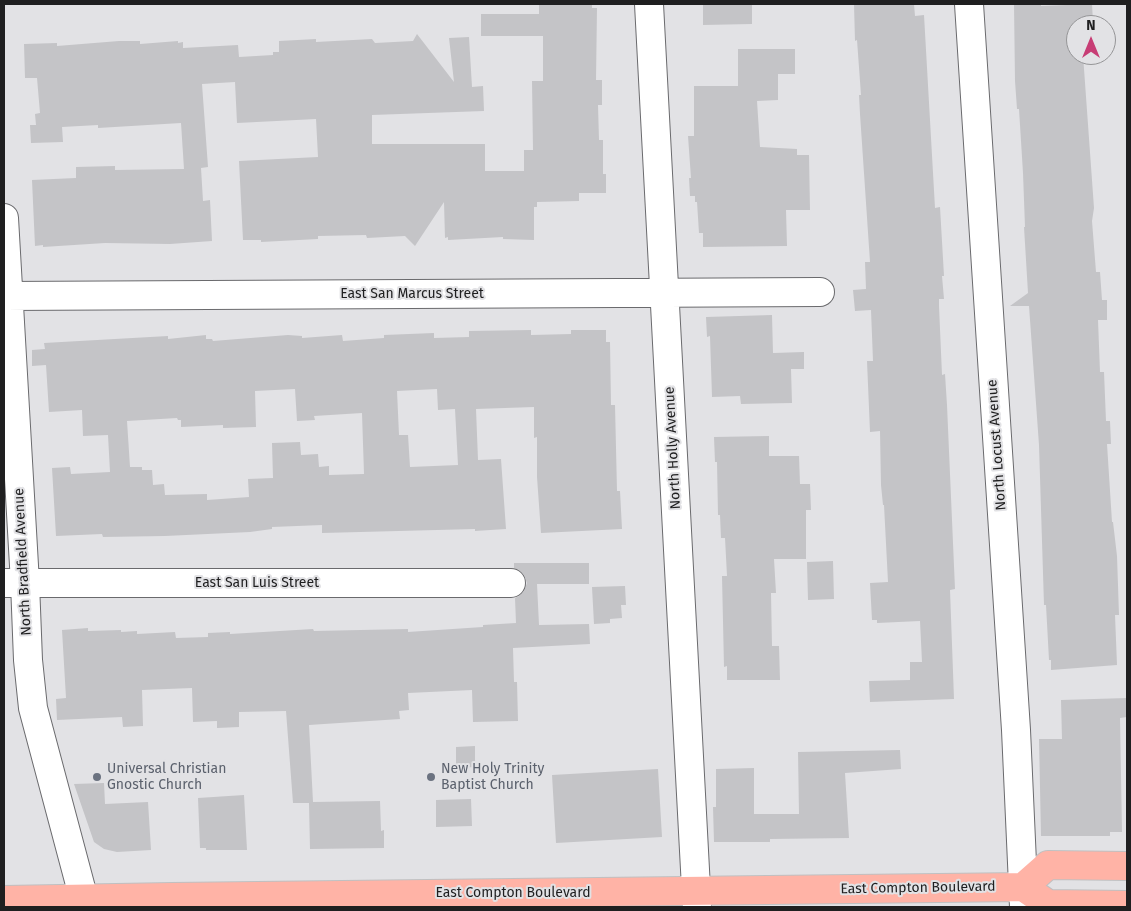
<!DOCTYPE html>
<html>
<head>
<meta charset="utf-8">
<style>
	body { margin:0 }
	#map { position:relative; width:1131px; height:911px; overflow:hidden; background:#e2e2e5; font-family:"Fira Sans",sans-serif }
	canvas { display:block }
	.frame { position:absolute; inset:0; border:5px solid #1f1f20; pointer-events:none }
	.north { position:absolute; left:1066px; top:15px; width:50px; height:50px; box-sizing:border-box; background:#e2e2e5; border:1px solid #949496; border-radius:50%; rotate:0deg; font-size:14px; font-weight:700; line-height:20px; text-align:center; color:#1f1f20 }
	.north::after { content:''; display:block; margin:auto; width:18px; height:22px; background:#c73d75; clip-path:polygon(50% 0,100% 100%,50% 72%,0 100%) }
</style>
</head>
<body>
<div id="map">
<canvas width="1131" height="911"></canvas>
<div class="frame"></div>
<div class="north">N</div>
</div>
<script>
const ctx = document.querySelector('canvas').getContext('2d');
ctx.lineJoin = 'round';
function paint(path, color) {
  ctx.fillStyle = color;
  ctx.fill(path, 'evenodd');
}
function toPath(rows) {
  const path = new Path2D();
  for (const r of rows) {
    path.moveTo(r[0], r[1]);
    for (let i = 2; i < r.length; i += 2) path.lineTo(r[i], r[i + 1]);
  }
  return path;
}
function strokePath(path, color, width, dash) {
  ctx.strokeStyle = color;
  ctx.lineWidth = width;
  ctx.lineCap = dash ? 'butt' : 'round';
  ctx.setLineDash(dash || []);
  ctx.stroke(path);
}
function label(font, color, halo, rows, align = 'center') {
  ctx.font = font + ' "Fira Sans",sans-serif';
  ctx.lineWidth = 4;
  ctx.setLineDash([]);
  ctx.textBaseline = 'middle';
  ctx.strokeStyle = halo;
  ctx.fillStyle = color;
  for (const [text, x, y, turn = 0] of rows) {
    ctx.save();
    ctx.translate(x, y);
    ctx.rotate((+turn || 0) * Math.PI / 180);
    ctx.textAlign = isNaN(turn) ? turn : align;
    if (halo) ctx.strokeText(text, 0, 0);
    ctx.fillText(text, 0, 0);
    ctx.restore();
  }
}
const building = toPath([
	[539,4,592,4,592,8,597,8,596,80,602,80,602,105,598,105,599,140,603,140,603,174,606,174,606,193,579,193,579,201,537,202,537,207,534,207,534,240,503,239,503,237,448,240,448,237,445,238,444,202,415,246,405,236,367,238,366,235,318,236,318,239,261,242,261,240,243,240,239,161,318,157,316,119,237,123,235,82,202,84,208,167,201,168,203,201,210,200,212,241,170,244,105,243,43,247,43,245,35,246,32,180,76,178,76,167,115,166,115,170,184,169,181,123,98,128,98,125,62,127,63,142,31,143,30,125,36,125,35,114,40,113,37,78,25,78,24,44,57,43,57,46,119,41,140,41,140,44,178,41,178,43,183,42,183,48,238,45,239,57,273,55,273,52,279,52,279,41,316,39,316,42,372,39,375,43,413,41,417,34,454,82,449,38,469,37,472,87,483,86,484,111,372,115,372,144,485,144,485,171,524,171,524,150,533,150,532,81,543,81,543,36,481,36,481,14,539,14],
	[703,4,752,4,752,24,703,25],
	[854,4,914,4,915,16,924,15,935,208,940,207,944,276,942,276,944,299,939,299,939,306,942,375,945,374,947,405,955,589,950,590,954,699,870,702,869,681,910,680,910,662,922,662,920,621,877,623,877,620,872,620,870,583,888,582,884,505,883,505,881,485,880,431,870,432,867,361,873,361,871,310,855,311,853,290,866,289,865,262,870,262,860,114,859,95,861,95,857,40,855,41],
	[1014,4,1041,4,1041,6,1092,4,1093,22,1076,23,1076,55,1083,55,1094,208,1092,221,1096,272,1100,272,1102,300,1107,300,1107,320,1098,320,1100,372,1104,372,1106,421,1110,421,1111,444,1107,444,1112,522,1113,522,1117,556,1119,615,1115,615,1117,665,1051,670,1051,660,1049,660,1046,605,1044,605,1039,445,1029,306,1010,306,1028,293,1024,227,1025,227,1023,173,1019,109,1017,109,1015,81],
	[738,49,795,49,795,74,778,74,778,100,757,101,760,147,797,149,797,155,809,155,810,210,786,210,787,246,703,247,703,233,699,233,697,202,695,202,695,196,690,196,689,178,691,178,688,136,694,136,694,86,738,86],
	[772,315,773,353,804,352,804,369,791,369,792,403,741,404,740,396,712,397,710,336,707,337,706,317],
	[531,330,531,335,571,334,571,330,606,330,606,342,610,342,611,405,615,405,617,491,620,491,622,529,541,533,537,477,537,437,534,438,534,407,476,409,478,460,501,459,506,529,475,531,475,529,322,533,322,525,272,527,272,529,250,532,165,536,103,537,102,534,56,536,52,468,70,467,71,474,110,472,108,435,83,436,82,410,49,412,46,365,32,366,32,350,45,349,44,343,168,336,168,339,206,335,206,339,212,339,213,341,288,335,302,336,302,338,342,335,343,341,384,338,384,335,434,333,434,338,469,337,469,331],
	[295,389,297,421,315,420,314,416,362,413,364,474,329,475,329,466,319,467,318,454,301,455,300,442,272,443,273,478,248,479,249,497,207,500,207,494,165,495,164,484,153,485,152,470,142,470,142,467,130,467,127,421,177,418,178,420,181,420,181,427,223,425,223,428,256,427,255,391],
	[437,389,438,410,455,409,458,465,410,467,408,435,399,435,397,391],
	[769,436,769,456,799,456,800,484,810,484,811,510,806,510,806,559,774,559,776,593,771,593,772,646,779,646,780,680,727,680,727,666,724,667,722,576,727,576,725,538,721,538,720,515,718,515,717,462,715,462,714,437],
	[833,561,834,599,808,600,807,562],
	[514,563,589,563,589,584,537,584,539,625,589,624,590,644,513,648,514,682,517,682,518,721,473,722,472,690,408,693,409,710,399,711,400,719,309,725,313,802,380,801,381,831,384,830,384,848,310,849,309,803,293,803,286,711,239,712,239,727,217,728,217,721,193,722,192,688,142,690,143,726,123,727,122,717,57,720,56,699,66,698,62,630,88,628,88,631,121,630,121,632,137,631,137,634,175,632,176,638,208,637,208,633,230,632,230,634,313,629,314,631,408,629,408,632,483,627,483,625,516,623,515,598,519,596,524,591,527,583,524,575,519,570,514,568],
	[625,586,626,605,621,605,622,618,610,619,610,623,594,624,592,587],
	[1127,698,1127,717,1120,718,1122,832,1110,832,1110,836,1041,836,1039,739,1062,739,1061,700],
	[475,746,475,767,456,768,456,747],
	[900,750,901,769,845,773,849,838,770,839,770,842,714,842,713,807,716,807,716,769,754,768,754,814,799,814,798,752],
	[658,769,662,837,556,843,552,775],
	[104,783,105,804,148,802,151,850,117,852,104,849,94,842,74,784],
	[244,795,247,850,206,850,206,848,200,848,198,798],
	[471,799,472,826,436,827,436,800]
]);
const minor = toPath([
	[649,4,697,907],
	[969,4,1016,730,1024,907],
	[4,218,25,583,28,660,33,708,86,907],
	[4,296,820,292],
	[4,583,511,583]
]);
const major = toPath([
	[1023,887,1048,865,1127,866],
	[4,900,172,897,1023,887,1048,904,1127,905]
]);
const markers = [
	[97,777,5,"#6b7280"],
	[431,777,5,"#6b7280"]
];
const streetNames = [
	["East San Marcus Street",412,294],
	["North Locust Avenue",997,445,-94],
	["North Holly Avenue",673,448,-93],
	["North Bradfield Avenue",23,562,-93],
	["East San Luis Street",257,583],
	["East Compton Boulevard",918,888,-1],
	["East Compton Boulevard",513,893]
];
const worshipNames = [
	["Universal Christian",107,769],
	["Gnostic Church",107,785],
	["New Holy Trinity",441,769],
	["Baptist Church",441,785]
];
paint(building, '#c4c4c7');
strokePath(minor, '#6a6a6d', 30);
strokePath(major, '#c0c0c1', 30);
strokePath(minor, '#fff', 28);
strokePath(major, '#ffb3a6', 28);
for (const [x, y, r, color] of markers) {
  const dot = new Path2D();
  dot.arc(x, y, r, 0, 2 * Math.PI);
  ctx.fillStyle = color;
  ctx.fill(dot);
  strokePath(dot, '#e2e2e5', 2);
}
label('14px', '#1f1f20', '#e2e2e5', streetNames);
label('14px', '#5b616d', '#e2e2e5', worshipNames, 'left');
</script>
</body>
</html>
